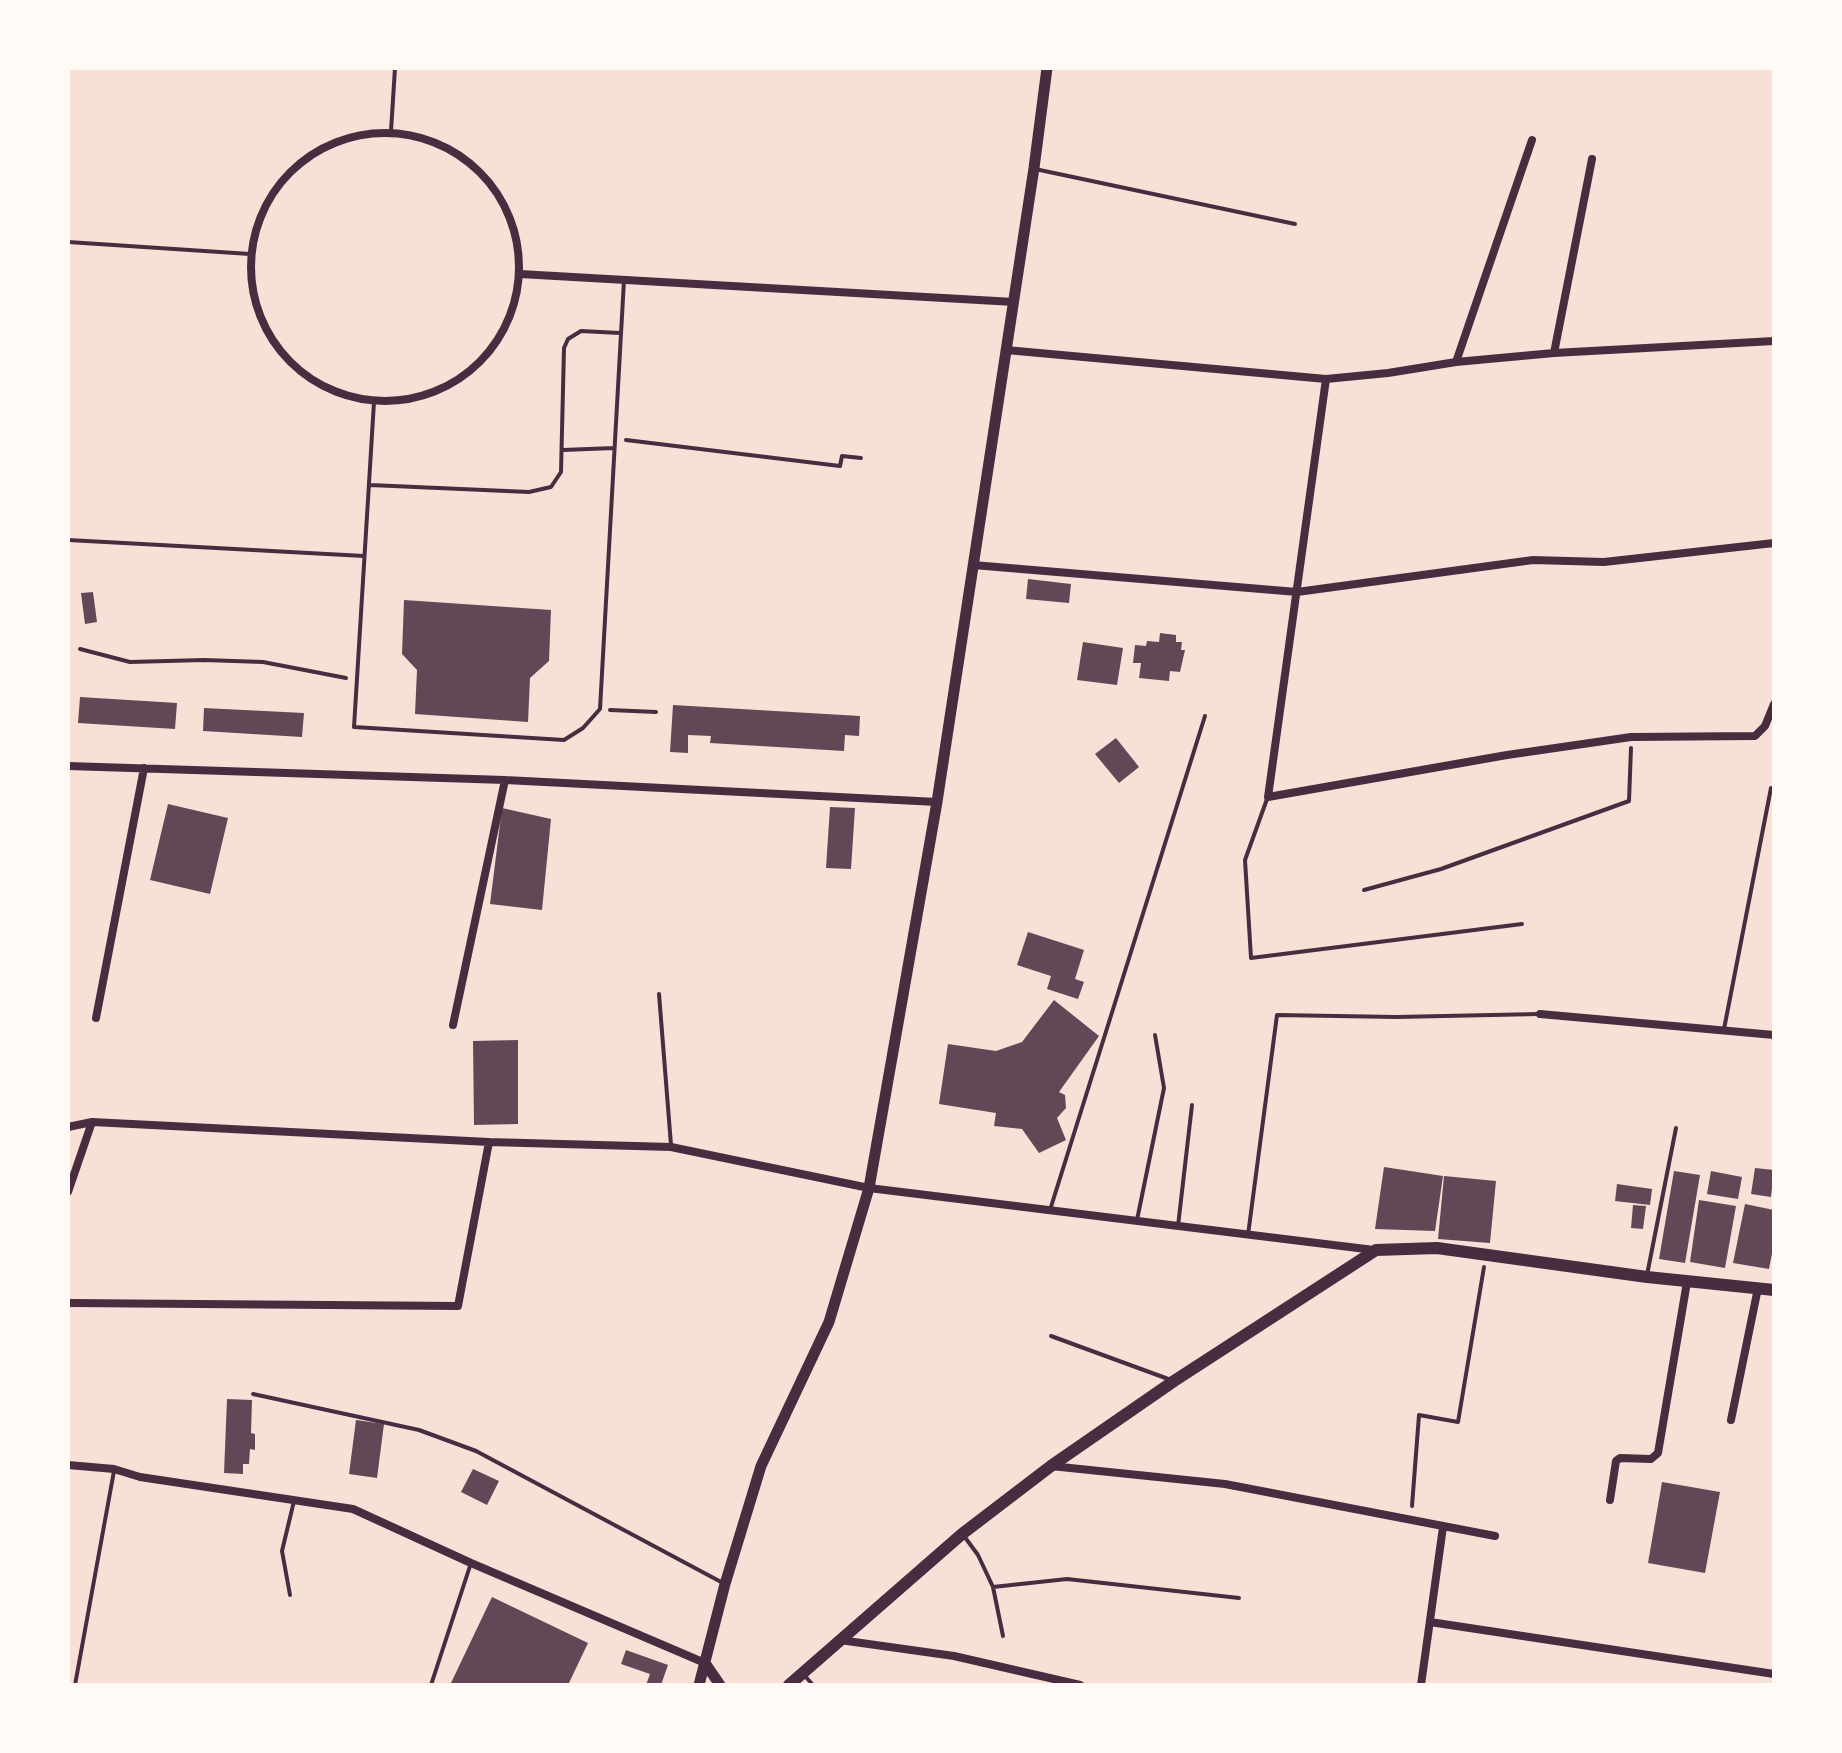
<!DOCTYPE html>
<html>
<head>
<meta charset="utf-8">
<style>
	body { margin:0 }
	#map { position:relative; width:1842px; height:1753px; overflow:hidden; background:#f7e1d7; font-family:"Fira Sans Condensed",sans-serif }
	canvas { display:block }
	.frame { position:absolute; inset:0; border:70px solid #fffaf5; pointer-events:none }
</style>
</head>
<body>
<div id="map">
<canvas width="1842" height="1753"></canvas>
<div class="frame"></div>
</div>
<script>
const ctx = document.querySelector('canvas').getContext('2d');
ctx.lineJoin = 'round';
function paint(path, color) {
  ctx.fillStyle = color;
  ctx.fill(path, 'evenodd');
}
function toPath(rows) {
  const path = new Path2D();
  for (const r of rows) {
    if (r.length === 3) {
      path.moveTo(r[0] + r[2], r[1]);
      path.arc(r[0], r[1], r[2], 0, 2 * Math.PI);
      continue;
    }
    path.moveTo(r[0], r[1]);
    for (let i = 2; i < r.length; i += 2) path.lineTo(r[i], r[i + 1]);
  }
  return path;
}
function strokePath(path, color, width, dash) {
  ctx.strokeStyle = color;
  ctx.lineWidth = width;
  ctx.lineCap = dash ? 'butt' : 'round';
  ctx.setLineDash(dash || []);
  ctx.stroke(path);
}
const building = toPath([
	[1028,579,1071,584,1069,603,1026,599],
	[93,592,97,622,85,624,81,593],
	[404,600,551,610,549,661,530,678,528,722,415,714,417,670,402,654],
	[1160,633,1176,635,1176,642,1182,642,1181,650,1185,650,1180,672,1170,671,1169,681,1139,678,1141,663,1133,663,1135,645,1146,646,1147,641,1159,642],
	[1083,642,1123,648,1117,685,1077,680],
	[80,697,177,703,175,729,78,723],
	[673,705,860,716,859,736,845,735,844,751,710,743,711,736,688,735,688,753,670,752],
	[204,708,304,713,302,737,203,731],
	[1116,738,1139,767,1119,783,1095,754],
	[168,804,228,818,210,894,150,880],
	[830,807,855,808,851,869,826,868],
	[502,808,551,819,542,910,490,904],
	[1028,932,1084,950,1075,979,1084,982,1078,999,1047,989,1051,976,1017,965],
	[1054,1000,1099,1036,1059,1092,1065,1095,1066,1108,1057,1118,1066,1140,1039,1153,1022,1129,994,1126,996,1113,939,1104,948,1044,996,1051,1022,1042],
	[518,1040,518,1124,474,1125,473,1041],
	[1384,1167,1443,1176,1435,1231,1375,1229],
	[1755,1168,1774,1170,1771,1197,1751,1194],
	[1674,1171,1700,1175,1685,1263,1659,1259],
	[1711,1171,1742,1177,1738,1199,1707,1194],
	[1444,1176,1496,1181,1490,1243,1438,1239],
	[1617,1184,1652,1189,1650,1205,1615,1201],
	[1699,1200,1736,1206,1725,1268,1690,1262],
	[1745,1204,1774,1210,1774,1243,1769,1269,1733,1263],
	[1633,1205,1646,1206,1643,1229,1631,1228],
	[227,1399,252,1400,251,1433,255,1434,255,1450,250,1449,249,1464,243,1464,243,1474,224,1473],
	[356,1420,384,1424,377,1478,349,1474],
	[473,1469,499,1481,487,1505,461,1492],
	[1662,1482,1720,1492,1705,1573,1648,1563],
	[492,1597,588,1643,568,1685,450,1685],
	[626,1650,668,1665,661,1685,646,1685,650,1674,621,1664]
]);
const path = toPath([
	[626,440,840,466,842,456,861,458],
	[80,649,130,662,204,660,263,662,346,678],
	[610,710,656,712],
	[1364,890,1441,869,1629,801,1631,748],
	[1412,1506,1419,1415,1458,1422,1484,1267]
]);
const service = toPath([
	[391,131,395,68],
	[1035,169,1295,224],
	[68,242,250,254],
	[374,402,354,727,564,740,583,728,600,709,624,280],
	[563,450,614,448],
	[370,485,529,492,551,487,561,472,564,348,568,339,581,331,620,333],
	[68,540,364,556],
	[1267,799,1245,860,1251,958,1522,924],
	[659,994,671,1145],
	[1724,1029,1771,788],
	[1050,1210,1205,716],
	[1137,1220,1164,1088,1155,1035],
	[1178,1226,1192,1105],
	[1248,1235,1277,1015,1396,1017,1540,1014],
	[1647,1275,1676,1128],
	[1051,1336,1171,1380],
	[253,1394,419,1430,476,1451,723,1583],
	[964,1536,978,1555,993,1587,1003,1636],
	[993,1587,1067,1579,1239,1598],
	[290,1595,282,1551,294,1501],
	[804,1675,813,1685],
	[75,1685,114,1471],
	[431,1685,471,1563]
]);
const minor = toPath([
	[385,267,134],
	[520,274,1014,302],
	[1006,350,1326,379,1388,373,1456,362,1554,353,1774,341],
	[1554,353,1592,159],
	[1456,362,1532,140],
	[1326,379,1268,797,1507,755,1631,737,1755,736,1765,726,1774,704],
	[973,565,1297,592,1533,560,1604,562,1774,543],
	[68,766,505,780,937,802],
	[1540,1014,1774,1035],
	[96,1018,144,768],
	[453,1025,505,780],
	[68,1127,92,1122,489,1142,671,1147,869,1188,1374,1250],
	[68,1192,92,1122],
	[68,1303,458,1306,489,1142],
	[1731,1420,1758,1288],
	[68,1465,114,1469,140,1477,353,1509,471,1563,705,1663],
	[1051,1466,1225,1484,1495,1536],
	[1610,1500,1616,1461,1620,1458,1651,1459,1658,1453,1687,1282],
	[1430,1622,1774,1674],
	[840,1640,954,1656,1080,1685],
	[1421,1685,1443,1527]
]);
const tertiary = toPath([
	[705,1663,720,1685],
	[699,1685,725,1584,761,1466,829,1322,869,1188,937,802,1034,168,1047,68]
]);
const secondary = toPath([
	[789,1685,962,1534,1051,1466,1174,1381,1376,1250,1437,1248,1647,1277,1774,1290]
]);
paint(building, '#644757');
strokePath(path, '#4a2c40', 4);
strokePath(service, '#4a2c40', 4);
strokePath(minor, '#4a2c40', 8);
strokePath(tertiary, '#4a2c40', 11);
strokePath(secondary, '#4a2c40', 12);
</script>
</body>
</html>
